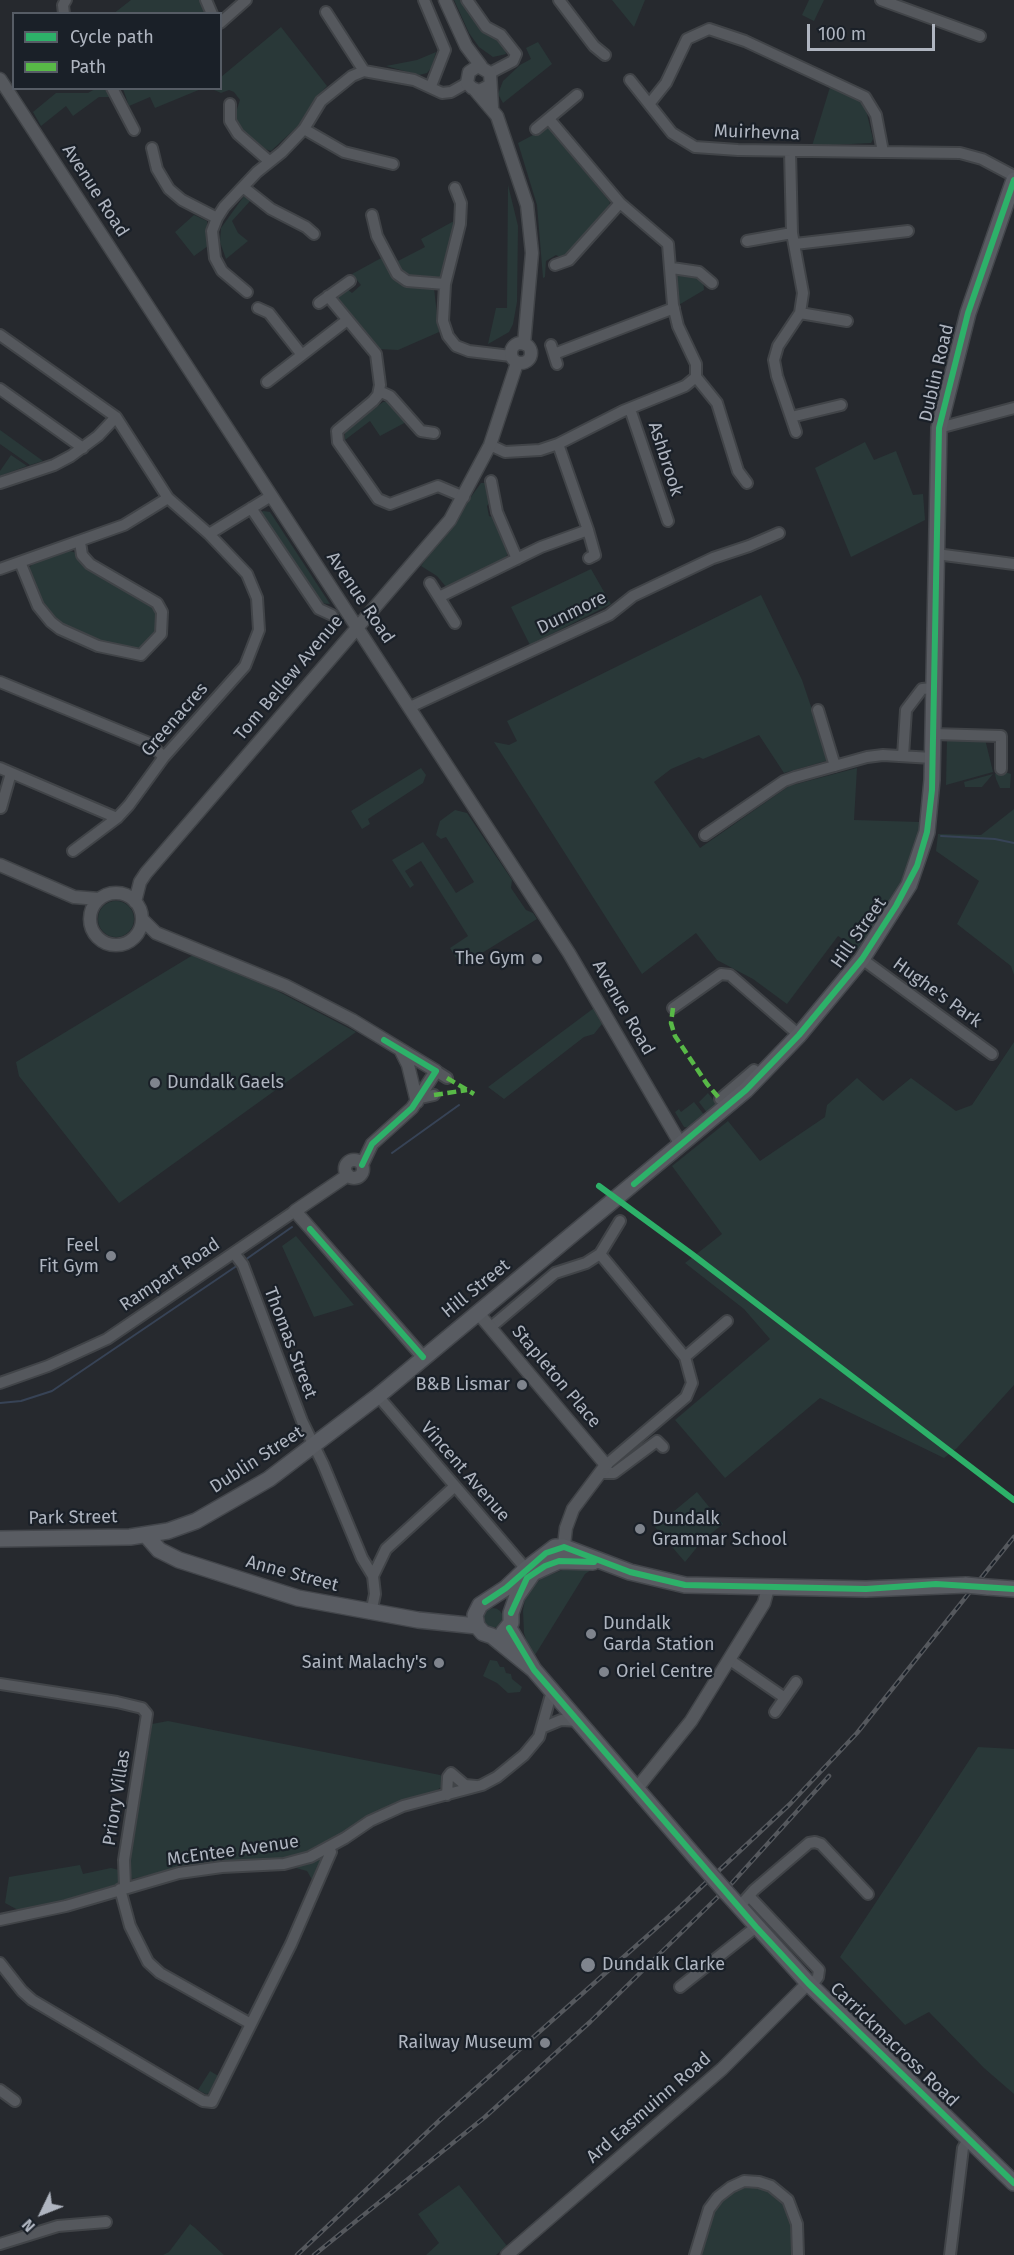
<!DOCTYPE html>
<html>
<head>
<meta charset="utf-8">
<style>
	body { margin:0 }
	#map { position:relative; width:1014px; height:2255px; overflow:hidden; background:#26292e; font-family:"Fira Sans",sans-serif }
	canvas { display:block }
	.legend { position:absolute; left:12px; top:12px; width:210px; height:78px; box-sizing:border-box; background:#1a2028; border:2px solid #565c65; margin:0; padding:8px 10px; list-style:none; font-size:18px; color:#afb5c0 }
	.legend li { display:flex; align-items:center; gap:12px; height:30px }
	.legend b { width:30px; border:2px solid #565c65 }
	.north { position:absolute; left:12px; top:2183px; width:60px; height:60px; -webkit-text-stroke:4px #1a2028; paint-order:stroke; rotate:227deg; font-size:16px; font-weight:700; line-height:24px; text-align:center; color:#afb5c0 }
	.north::after { content:''; display:block; margin:auto; width:21px; height:27px; background:#afb5c0; clip-path:polygon(50% 0,100% 100%,50% 72%,0 100%) }
	.scale { position:absolute; left:807px; top:24px; width:128px; height:27px; box-sizing:border-box; border:3px solid #afb5c0; border-top:0; padding-left:8px; font-size:18px; line-height:21px; white-space:nowrap; color:#afb5c0; -webkit-text-stroke:4px #1a2028; paint-order:stroke }
</style>
</head>
<body>
<div id="map">
<canvas width="1014" height="2255"></canvas>
<ul class="legend">
<li><b style="height:8px;background:#2db169"></b>Cycle path</li>
<li><b style="height:8px;background:#58b947"></b>Path</li>
</ul>
<div class="north">N</div>
<div class="scale">100 m</div>
</div>
<script>
const ctx = document.querySelector('canvas').getContext('2d');
ctx.lineJoin = 'round';
function paint(path, color) {
  ctx.fillStyle = color;
  ctx.fill(path, 'evenodd');
}
function toPath(rows) {
  const path = new Path2D();
  for (const r of rows) {
    if (r.length === 3) {
      path.moveTo(r[0] + r[2], r[1]);
      path.arc(r[0], r[1], r[2], 0, 2 * Math.PI);
      continue;
    }
    path.moveTo(r[0], r[1]);
    for (let i = 2; i < r.length; i += 2) path.lineTo(r[i], r[i + 1]);
  }
  return path;
}
function strokePath(path, color, width, dash) {
  ctx.strokeStyle = color;
  ctx.lineWidth = width;
  ctx.lineCap = dash ? 'butt' : 'round';
  ctx.setLineDash(dash || []);
  ctx.stroke(path);
}
function label(font, color, halo, rows, align = 'center') {
  ctx.font = font + ' "Fira Sans",sans-serif';
  ctx.lineWidth = 4.5;
  ctx.setLineDash([]);
  ctx.textBaseline = 'middle';
  ctx.strokeStyle = halo;
  ctx.fillStyle = color;
  for (const [text, x, y, turn = 0] of rows) {
    ctx.save();
    ctx.translate(x, y);
    ctx.rotate((+turn || 0) * Math.PI / 180);
    ctx.textAlign = isNaN(turn) ? turn : align;
    if (halo) ctx.strokeText(text, 0, 0);
    ctx.fillText(text, 0, 0);
    ctx.restore();
  }
}
const green = toPath([
	[131,0,200,0,208,13,113,14],
	[454,0,463,0,478,23,505,48,506,54,493,57,479,47,469,33],
	[612,0,645,0,634,27],
	[809,0,824,0,814,21,802,15],
	[281,27,327,86,314,100,299,125,271,151,262,148,242,132,235,115,240,100,234,92,229,90,221,93,212,89,220,88,221,77],
	[538,42,552,64,503,103,498,94,503,81,520,65,531,59,526,48],
	[436,52,432,67,427,73,419,75,386,66,417,60],
	[830,87,857,99,865,106,873,139,871,143,812,146],
	[95,89,106,89,111,97,99,97,73,116,66,106,41,126,33,112,56,93,88,93],
	[123,89,201,89,155,108,150,97,129,106],
	[548,127,610,202,608,208,571,252,562,258,556,255,546,261,545,277,543,278,537,205,518,143],
	[508,185,518,226,517,302,513,324,509,332,488,344,496,308,507,308],
	[244,196,251,200,232,221,238,233,248,241,226,259,220,242,221,228],
	[194,215,207,221,208,246,194,256,175,232],
	[454,221,453,236,441,277,409,275,403,272,396,262,425,247,421,239],
	[383,257,392,272,434,288,439,332,398,350,379,349,335,295,346,288,352,293,361,285,352,274],
	[682,272,703,279,704,290,677,306,675,278],
	[390,401,408,421,380,436,370,421,345,440,345,431,383,402],
	[0,430,43,461,30,465,0,444],
	[865,442,874,460,896,451,913,495,923,494,925,520,851,557,815,468],
	[11,455,27,466,0,476,0,471],
	[481,483,487,483,491,500,487,506,489,516,495,518,508,550,507,555,504,560,447,588,437,576,421,566],
	[263,511,270,512,330,604,318,603,259,514],
	[68,550,76,553,153,607,156,612,157,629,144,647,138,649,111,645,84,634,62,624,46,609,30,578,29,568,34,562],
	[591,569,611,604,530,645,511,607],
	[761,595,802,680,829,760,784,773,759,735,703,759,699,757,671,769,654,782,700,848,789,786,857,768,854,820,920,822,921,831,904,880,859,950,838,936,787,1004,753,979,717,960,696,933,642,974,494,742,509,745,517,741,507,721],
	[947,738,985,739,993,772,946,785],
	[421,768,426,775,423,783,368,819,370,824,362,829,351,811],
	[1005,772,1011,774,1010,788,1000,788,996,779,995,774],
	[993,774,982,787,965,787,964,782],
	[1014,809,1014,975,1011,966,957,924,979,881,936,851,938,834,981,835],
	[455,810,467,813,512,880,511,888,526,910,533,913,537,919,461,966,450,948,468,936,421,861,405,871,414,885,410,888,392,860,423,842,456,893,474,882,446,837,441,839,436,835,440,821],
	[116,919,18],
	[193,955,266,985,356,1032,119,1203,19,1076,16,1062],
	[594,1008,602,1024,594,1034,584,1037,504,1099,488,1087],
	[1014,1042,1014,1385,957,1448,944,1458,820,1398,725,1478,675,1420,770,1339,744,1309,685,1263,722,1234,672,1166,728,1121,760,1161,825,1117,827,1105,857,1078,883,1101,911,1078,956,1111,972,1105],
	[708,1093,718,1106,708,1114,699,1102],
	[694,1102,705,1116,690,1128,684,1127,675,1112,679,1109,681,1112],
	[296,1236,354,1305,314,1317,282,1246],
	[697,1492,723,1524,703,1540,685,1562,655,1527],
	[570,1567,591,1570,585,1574,535,1655,527,1643,524,1633,523,1610,525,1600,533,1586,542,1578],
	[493,1618,10],
	[490,1660,497,1661,500,1667,504,1667,506,1673,511,1674,512,1679,522,1687,520,1692,508,1693,497,1683,483,1676],
	[168,1721,440,1775,444,1778,441,1787,431,1795,307,1852,284,1859,207,1862,132,1879,128,1869,152,1724],
	[978,1747,1014,1749,1014,2094,984,2068,929,2012,905,2025,840,1957],
	[324,1857,314,1883,307,1871,296,1868],
	[80,1865,83,1874,111,1868,119,1870,121,1876,117,1886,63,1903,18,1910,5,1903,9,1877],
	[210,2071,220,2077,213,2092,206,2094,198,2090],
	[459,2185,507,2246,496,2255,426,2255,439,2243,418,2214],
	[752,2187,767,2190,779,2197,789,2211,794,2230,794,2255,699,2255,712,2212,724,2197,738,2189],
	[190,2224,194,2227,224,2255,163,2255,169,2252]
]);
const stream = toPath([
	[941,836,995,839,1014,843],
	[392,1153,459,1105],
	[245,1260,292,1227],
	[0,1403,21,1401,52,1391,238,1265]
]);
const minor = toPath([
	[206,0,212,14],
	[424,0,445,50,431,86],
	[467,0,486,27,501,35,516,54,513,61,490,73],
	[559,0,594,46,605,55],
	[881,0,980,36],
	[326,12,364,71],
	[64,14,63,5,66,0],
	[220,23,246,0],
	[630,80,672,133,695,147,738,150,883,152],
	[112,88,134,130],
	[650,103,666,83,687,39,709,29,745,41,865,97,876,115,883,152,960,153,982,159,1014,176],
	[230,104,230,121,238,134,269,161],
	[549,119,620,203,668,244,673,305,678,326,696,364,696,377],
	[304,129,344,152,393,164],
	[536,129,577,95],
	[152,148,157,169,169,189,182,200,217,218],
	[790,151,792,233,803,293,800,313,847,321],
	[243,187,271,209,306,227,314,234],
	[455,188,461,203,460,224,445,284,443,321,448,336,456,346,469,351,511,356],
	[372,215,377,236,397,274,407,281,445,284],
	[747,241,792,233],
	[795,244,908,231],
	[555,265,569,260,620,203],
	[672,268,699,272,712,283],
	[247,292,222,271,215,258,212,231,217,218,224,207,257,172,282,152,304,129,321,101,352,76,364,71,414,80,442,93,451,92,467,83],
	[328,296,376,354,380,385,378,395,373,401,337,431,338,442,378,499,390,504,438,486,464,497],
	[319,303,350,281],
	[258,308,269,313,302,355],
	[0,335,116,417,168,498,209,534],
	[551,345,557,364],
	[554,354,674,308],
	[696,377,717,403,738,471,747,483],
	[267,382,346,321],
	[0,389,83,448],
	[379,391,390,396,421,431,434,433],
	[630,409,668,521],
	[791,417,841,405],
	[939,428,1014,408],
	[796,432,777,376,774,360,778,346,800,313],
	[490,445,505,452,540,450,558,444,623,411,685,386,696,377],
	[491,481,497,512,517,559],
	[0,483,54,465,71,456,98,436,116,417],
	[251,508,319,609,332,615],
	[588,530,595,555,589,558],
	[936,554,1014,564],
	[20,562,38,606,51,622,60,629,98,646,141,655,161,634,162,612,157,603,90,564,82,555,80,542],
	[0,569,124,525,168,498],
	[430,583,455,623],
	[439,597,541,547,588,530,558,444],
	[0,682,149,743,164,757],
	[410,707,609,615,633,596,713,558,749,546,779,533],
	[818,710,835,766],
	[933,734,1001,736,1001,769],
	[903,756,906,710,922,689,934,688],
	[0,768,117,818],
	[1,808,11,773],
	[705,835,784,781,795,777,867,757,883,755,932,758],
	[73,851,117,818,129,805,164,757,245,666,259,630,257,598,247,574,209,534,271,496],
	[862,959,992,1054],
	[673,1008,721,974,730,975,799,1035],
	[436,1071,447,1078],
	[420,1098,434,1095],
	[720,1099,754,1070,760,1077],
	[234,1253,243,1265,302,1421,323,1464,362,1558,373,1576,375,1594,371,1613],
	[600,1254,685,1357,692,1383,686,1397,606,1465],
	[491,1327,555,1273,586,1263,600,1254,620,1221],
	[685,1357,727,1321],
	[0,1383,48,1366,107,1339,295,1211],
	[378,1396,526,1569],
	[601,1473,614,1473,657,1441,663,1447],
	[373,1576,386,1549,455,1486],
	[730,1660,785,1698],
	[0,1684,117,1702,142,1708,147,1714,124,1860,125,1887],
	[775,1712,796,1682],
	[544,1727,561,1720,580,1721],
	[447,1795,448,1777,451,1773,465,1785,476,1786],
	[120,1889,130,1926,148,1962,160,1973,251,2024],
	[749,1896,819,1970,818,1977,811,1986],
	[739,1907,754,1890,809,1843,815,1842,821,1844,868,1894],
	[0,1920,66,1906,179,1873,222,1867,284,1864,310,1857,345,1838,370,1821,403,1806,482,1785,497,1777,524,1755,539,1737,550,1698,554,1693],
	[0,1963,22,1991,32,2000,203,2101,212,2102,291,1944,327,1861,331,1852,328,1847],
	[680,1987,756,1927],
	[0,2090,15,2101],
	[0,2244,58,2226,106,2222],
	[695,2255,709,2209,718,2197,731,2187,744,2181,759,2182,771,2186,788,2200,797,2224,798,2255],
	[950,2255,963,2148,969,2138]
]);
const tertiary = toPath([
	[445,0,466,46,481,66],
	[0,79,569,953,680,1143],
	[489,86,479,91,472,88,467,83,469,72,478,66,490,73,492,107],
	[475,90,497,116,527,205,532,253,524,344],
	[521,353,10],
	[0,865,74,897,99,899],
	[116,919,26],
	[135,902,140,882,146,873,450,520,490,445,517,363],
	[142,919,156,933,286,986,352,1020,436,1071,412,1108,372,1144,362,1165],
	[400,1049,408,1065,417,1102],
	[354,1169,9],
	[348,1175,295,1211,423,1357],
	[478,1313,606,1465,573,1509,566,1528,563,1554],
	[638,1787,691,1721,764,1603,768,1588],
	[507,2255,722,2069,808,1983]
]);
const secondary = toPath([
	[146,1535,159,1550,179,1560,298,1598,418,1620,477,1626],
	[0,1539,130,1537,168,1531,196,1521,269,1479,378,1396,746,1090,799,1035,862,959,909,885,927,832,932,780,939,428,968,313,1014,180],
	[987,1587,1014,1589],
	[509,1628,534,1670,697,1859],
	[503,1633,511,1623,511,1613,517,1596,533,1573,559,1561,593,1562],
	[534,1670,492,1636,483,1633,477,1626,475,1615,480,1605,506,1588,526,1569,555,1547,564,1547,630,1572,685,1585,866,1589,966,1585],
	[726,1892,808,1983,1014,2183]
]);
const rail = toPath([
	[297,2255,440,2120,681,1906,790,1804,857,1733,1014,1537],
	[314,2255,485,2117,590,2022,732,1883,829,1776]
]);
const secondaryBridge = toPath([
	[966,1585,987,1587],
	[697,1859,726,1892]
]);
const quiet = toPath([
	[673,1008,671,1023,675,1036,707,1084,720,1099],
	[447,1078,474,1094],
	[434,1095,467,1090]
]);
const cycleway = toPath([
	[362,1165,372,1144,412,1108,436,1071,384,1040],
	[634,1184,746,1090,799,1035,862,959,896,906,917,866,927,832,932,790,939,428,968,313,1014,180],
	[599,1186,693,1255,1014,1500],
	[310,1229,423,1357],
	[485,1602,506,1588,546,1553,564,1547,630,1572,685,1585,866,1589,936,1584,1014,1589],
	[511,1613,527,1578,545,1566,559,1561,594,1562],
	[509,1628,534,1670,756,1927,808,1983,1014,2183]
]);
const markers = [
	[537,959,6,"#7f848d"],
	[155,1083,6,"#7f848d"],
	[111,1256,6,"#7f848d"],
	[522,1385,6,"#7f848d"],
	[640,1529,6,"#7f848d"],
	[591,1634,6,"#7f848d"],
	[439,1663,6,"#7f848d"],
	[604,1672,6,"#7f848d"],
	[588,1965,8,"#7f848d"],
	[545,2043,6,"#7f848d"]
];
const streetNames = [
	["Muirhevna",757,133,2],
	["Avenue Road",95,191,57],
	["Dublin Road",937,373,-77],
	["Ashbrook",665,459,72],
	["Avenue Road",360,598,56],
	["Dunmore",572,613,-26],
	["Tom Bellew Avenue",289,678,-50],
	["Greenacres",175,720,-49],
	["Hill Street",859,933,-55],
	["Hughe's Park",937,993,36],
	["Avenue Road",623,1008,60],
	["Rampart Road",170,1275,-34],
	["Hill Street",476,1289,-39],
	["Thomas Street",290,1343,69],
	["Stapleton Place",556,1377,50],
	["Dublin Street",257,1460,-33],
	["Vincent Avenue",465,1472,49],
	["Park Street",73,1518,-1],
	["Anne Street",292,1574,15],
	["Priory Villas",117,1798,-81],
	["McEntee Avenue",233,1851,-8],
	["Carrickmacross Road",894,2045,44],
	["Ard Easmuinn Road",649,2108,-41]
];
const poiNames = [
	["The Gym",525,959],
	["Dundalk Gaels",167,1083,"left"],
	["Feel",99,1246],
	["Fit Gym",99,1267],
	["B&B Lismar",510,1385],
	["Dundalk",652,1519,"left"],
	["Grammar School",652,1540,"left"],
	["Dundalk",603,1624,"left"],
	["Garda Station",603,1645,"left"],
	["Saint Malachy's",427,1663],
	["Oriel Centre",616,1672,"left"],
	["Dundalk Clarke",602,1965,"left"],
	["Railway Museum",533,2043]
];
paint(green, '#293838');
strokePath(stream, '#374356', 2);
strokePath(minor, '#414448', 14);
strokePath(tertiary, '#414448', 15);
strokePath(secondary, '#43464b', 18);
strokePath(minor, '#55585d', 10);
strokePath(tertiary, '#55585d', 12);
strokePath(secondary, '#595c62', 15);
strokePath(rail, '#55585d', 4.5);
strokePath(rail, '#1a2028', 2, [7]);
strokePath(secondaryBridge, '#43464b', 18, []);
strokePath(secondaryBridge, '#595c62', 15);
strokePath(quiet, '#58b947', 4.5, [9, 4.5]);
strokePath(cycleway, '#2db169', 6);
for (const [x, y, r, color] of markers) {
  const dot = new Path2D();
  dot.arc(x, y, r, 0, 2 * Math.PI);
  ctx.fillStyle = color;
  ctx.fill(dot);
  strokePath(dot, '#1a2028', 2);
}
label('18px', '#afb5c0', '#1a2028', streetNames);
label('18px', '#afb5c0', '#1a2028', poiNames, 'right');
</script>
</body>
</html>
